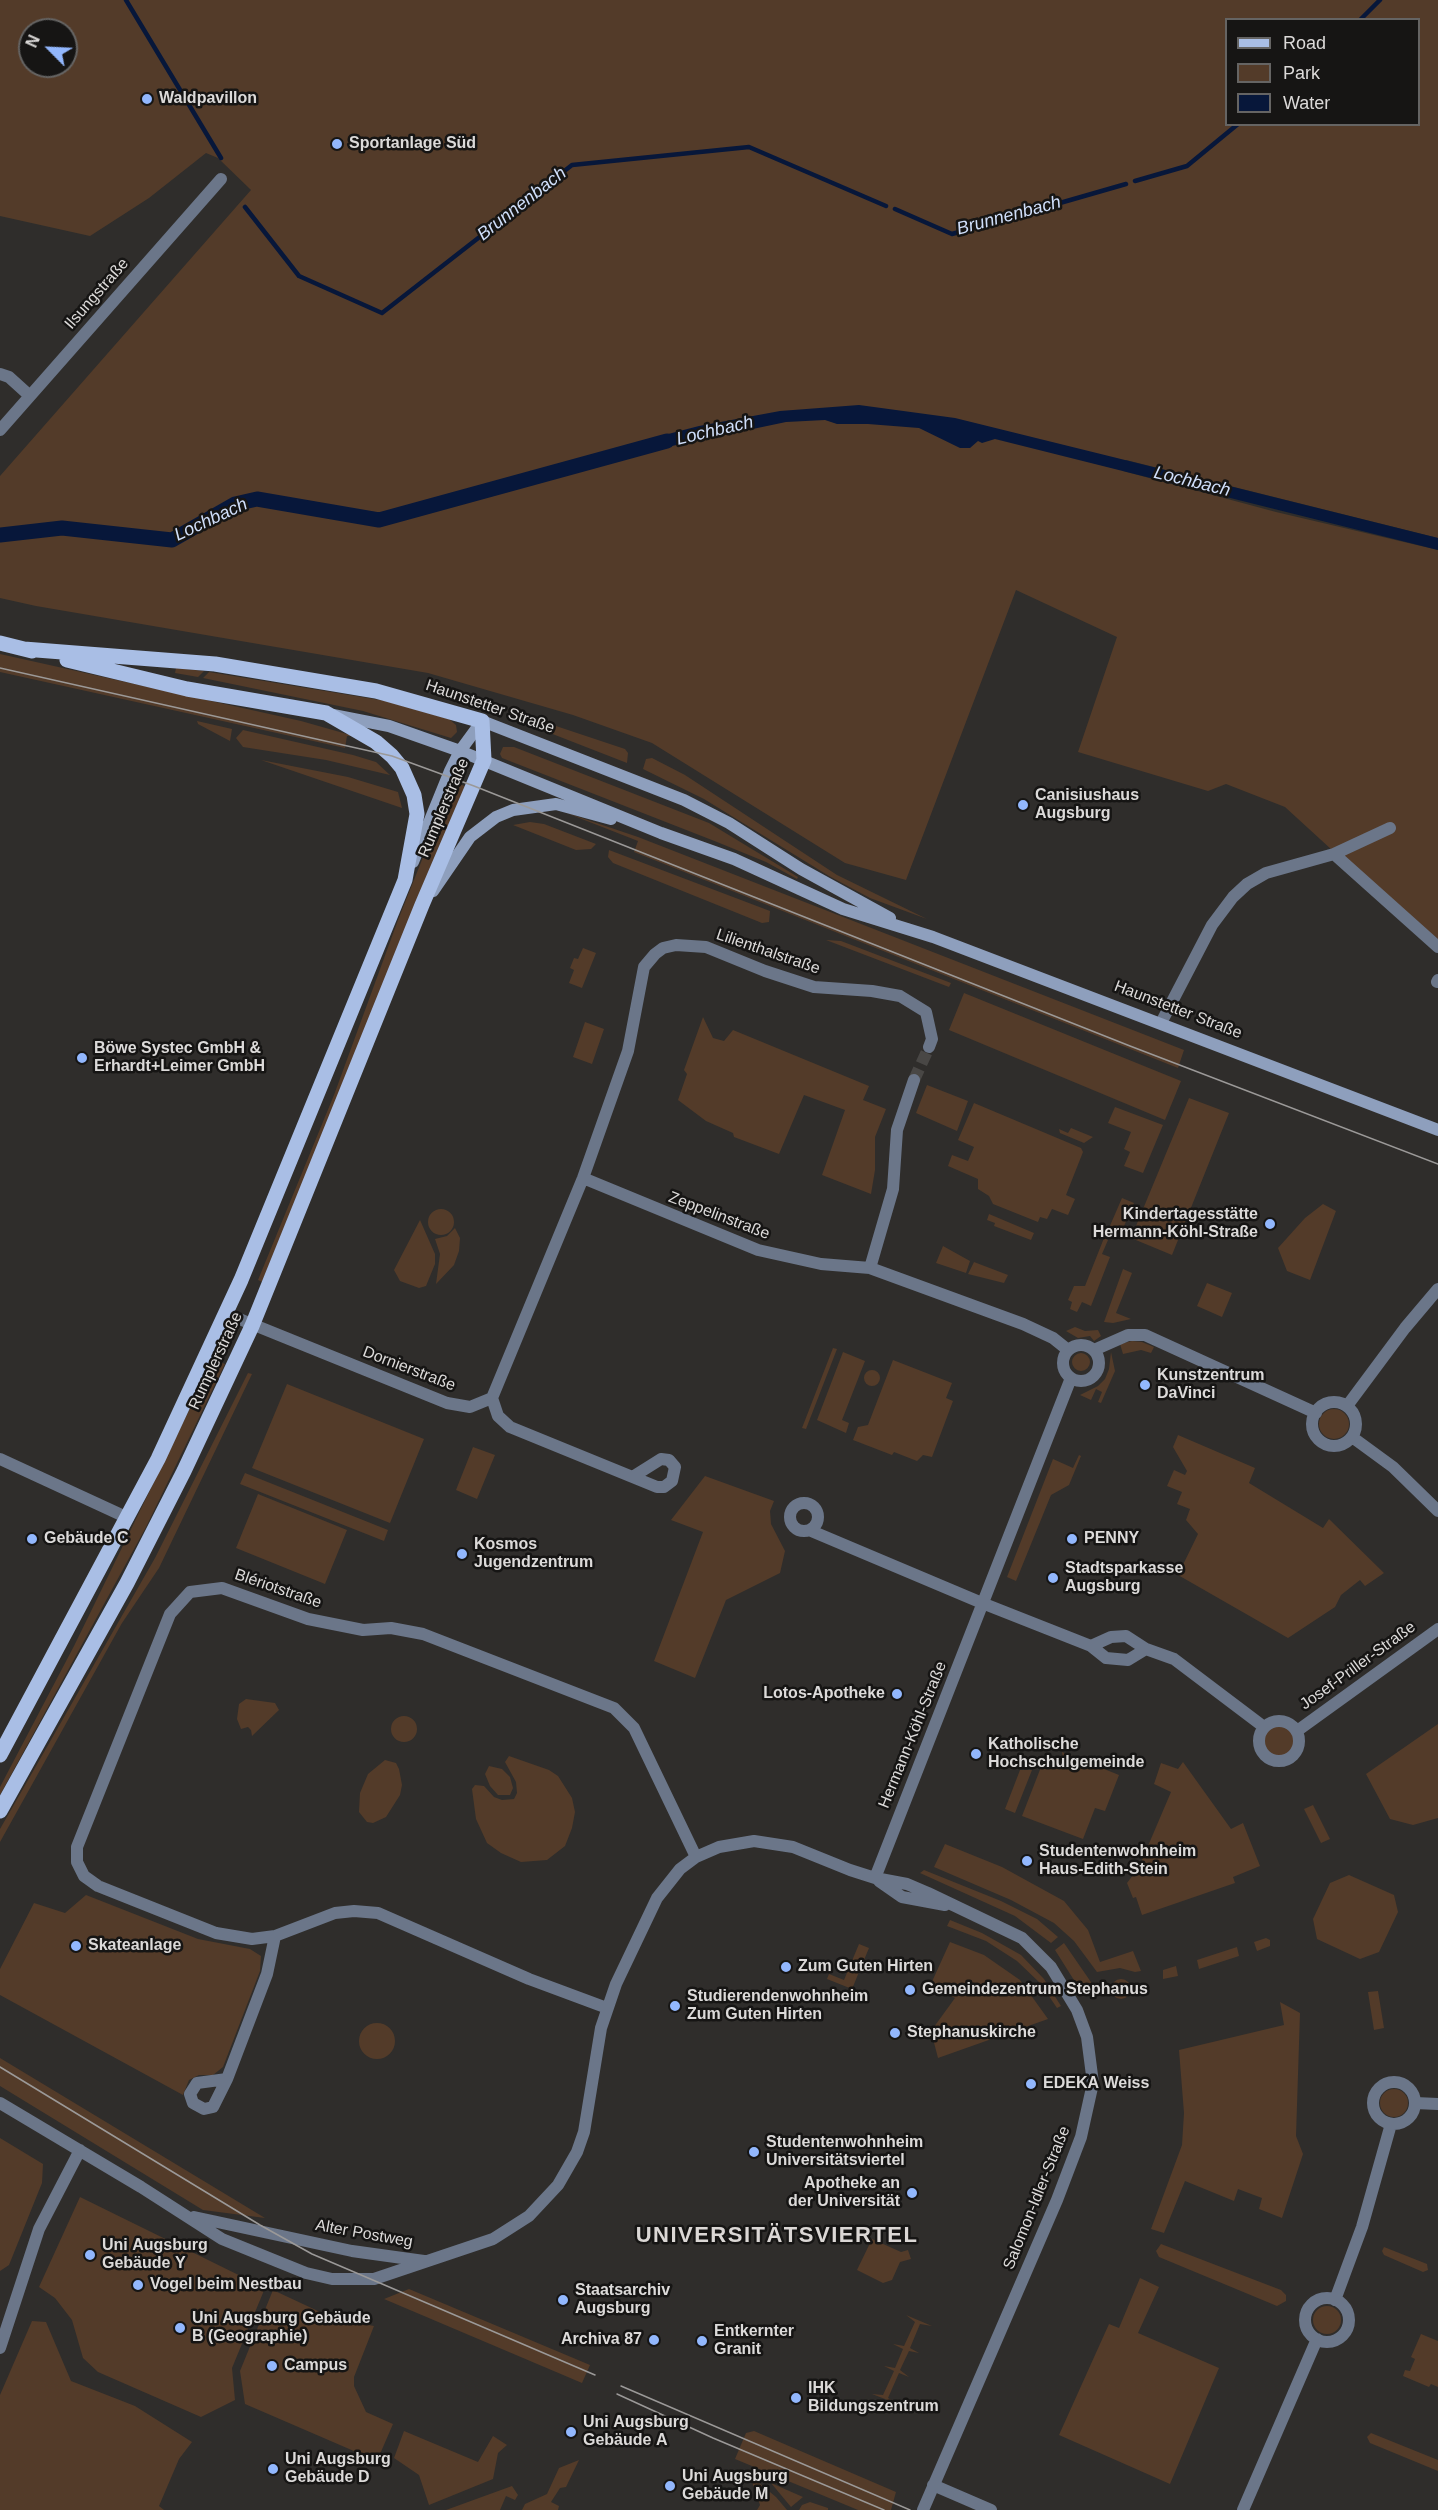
<!DOCTYPE html>
<html>
<head>
<meta charset="utf-8">
<style>
	body { margin:0 }
	#map { position:relative; width:1438px; height:2510px; overflow:hidden; background:#2f2d2b; font-family:Arial,sans-serif }
	canvas { display:block }
	.legend { position:absolute; left:1225px; top:18px; width:195px; height:108px; box-sizing:border-box; background:#161514; border:2px solid #656463; margin:0; padding:8px 10px; list-style:none; font-size:18px; color:#dcdad9 }
	.legend li { display:flex; align-items:center; gap:12px; height:30px }
	.legend b { width:30px; border:2px solid #656463 }
	.north { position:absolute; left:18px; top:18px; width:60px; height:60px; box-sizing:border-box; background:#161514; border:2px solid #656463; border-radius:50%; rotate:294deg; font-size:16px; font-weight:700; line-height:24px; text-align:center; color:#dcdad9 }
	.north::after { content:''; display:block; margin:auto; width:21px; height:27px; background:#92b7fd; clip-path:polygon(50% 0,100% 100%,50% 72%,0 100%) }
</style>
</head>
<body>
<div id="map">
<canvas width="1438" height="2510"></canvas>
<ul class="legend">
<li><b style="height:8px;background:#a9bee5"></b>Road</li>
<li><b style="height:16px;background:#533b29"></b>Park</li>
<li><b style="height:16px;background:#07173a"></b>Water</li>
</ul>
<div class="north">N</div>
</div>
<script>
const ctx = document.querySelector('canvas').getContext('2d');
ctx.lineJoin = 'round';
function paint(path, color) {
  ctx.fillStyle = color;
  ctx.fill(path, 'evenodd');
}
function toPath(rows) {
  const path = new Path2D();
  for (const r of rows) {
    if (r.length === 3) {
      path.moveTo(r[0] + r[2], r[1]);
      path.arc(r[0], r[1], r[2], 0, 2 * Math.PI);
      continue;
    }
    path.moveTo(r[0], r[1]);
    for (let i = 2; i < r.length; i += 2) path.lineTo(r[i], r[i + 1]);
  }
  return path;
}
function strokePath(path, color, width, dash) {
  ctx.strokeStyle = color;
  ctx.lineWidth = width;
  ctx.lineCap = dash ? 'butt' : 'round';
  ctx.setLineDash(dash || []);
  ctx.stroke(path);
}
function label(font, color, halo, rows, align = 'center') {
  ctx.font = font + ' Arial,sans-serif';
  ctx.lineWidth = 5;
  ctx.setLineDash([]);
  ctx.textBaseline = 'middle';
  ctx.strokeStyle = halo;
  ctx.fillStyle = color;
  for (const [text, x, y, turn = 0] of rows) {
    ctx.save();
    ctx.translate(x, y);
    ctx.rotate((+turn || 0) * Math.PI / 180);
    ctx.textAlign = isNaN(turn) ? turn : align;
    if (halo) ctx.strokeText(text, 0, 0);
    ctx.fillText(text, 0, 0);
    ctx.restore();
  }
}
const green = toPath([
	[0,0,1438,0,1438,538,1126,460,1123,471,1276,512,1438,550,1438,947,1285,807,1226,784,1208,791,1078,752,1117,637,1016,590,906,880,845,863,652,743,573,715,428,673,36,606,0,598,0,476,251,190,218,158,206,153,149,198,90,236,0,216],
	[1226,20,1418,20,1418,124,1226,124],
	[30,30,66,30,66,66,30,66],
	[0,654,301,721,354,736,347,736,345,748,0,672],
	[176,668,204,671,198,677,175,673],
	[209,672,386,701,449,719,456,725,457,732,451,738,363,711,203,678],
	[197,721,232,729,230,741,198,724],
	[550,724,625,749,628,753,627,763,550,733],
	[243,730,353,755,376,762,390,775,326,760,243,747,236,738],
	[503,747,514,747,709,823,798,877,797,879,766,862,717,842,502,758,500,754],
	[652,758,685,775,837,875,927,919,870,898,829,876,704,799,643,769,646,759],
	[261,760,348,777,398,792,402,808],
	[453,782,465,786,262,1282,258,1280,334,1095,398,920],
	[564,812,638,837,1184,1050,1178,1068,634,852,638,841],
	[530,822,544,824,596,844,591,849,576,850,513,825],
	[609,850,770,911,769,922,762,923,613,863,608,857],
	[826,940,841,941,951,983,949,987],
	[583,948,596,953,582,988,569,983,574,970,570,968,574,958,578,959],
	[964,993,1181,1081,1165,1120,949,1030],
	[703,1017,713,1038,724,1041,733,1030,869,1086,863,1100,886,1109,875,1137,875,1170,871,1194,822,1175,845,1110,804,1095,779,1154,734,1137,733,1133,706,1121,678,1100,687,1074,684,1070],
	[585,1022,604,1029,592,1064,573,1057],
	[927,1085,968,1101,957,1131,916,1113],
	[1189,1098,1229,1113,1172,1255,1131,1238],
	[974,1103,1081,1148,1083,1152,1066,1195,1075,1199,1068,1215,1052,1209,1047,1219,1040,1217,1038,1222,993,1204,989,1196,978,1189,978,1179,948,1166,952,1155,968,1161,974,1147,958,1140],
	[1115,1107,1163,1125,1143,1173,1124,1166,1130,1152,1124,1149,1131,1132,1108,1123],
	[1071,1128,1093,1137,1084,1143,1060,1133,1059,1129,1068,1133],
	[1122,1198,1134,1203,1121,1233,1109,1228],
	[1323,1204,1336,1211,1310,1280,1287,1271,1278,1248,1305,1218],
	[441,1222,13],
	[989,1214,1034,1233,1031,1240,994,1226,995,1223,987,1220],
	[420,1220,435,1254,435,1264,426,1286,419,1288,400,1281,394,1270],
	[455,1228,460,1238,459,1251,454,1265,436,1284,440,1254,435,1239,447,1236],
	[1104,1238,1108,1240,1102,1254,1110,1257,1091,1306,1082,1302,1077,1312,1070,1309,1072,1302,1068,1300,1074,1286,1085,1286],
	[943,1246,970,1261,966,1273,936,1263],
	[974,1262,1008,1275,1004,1283,968,1274],
	[1123,1269,1132,1273,1116,1313,1131,1319,1113,1323,1104,1322],
	[1207,1283,1232,1293,1222,1317,1197,1306],
	[1075,1327,1085,1331,1098,1330,1101,1336,1094,1341,1090,1336,1078,1338,1066,1331],
	[1132,1341,1142,1342,1154,1347,1151,1353,1141,1350,1123,1354,1120,1344],
	[833,1348,837,1349,806,1429,802,1428],
	[843,1352,865,1361,842,1420,849,1423,846,1433,817,1420],
	[1111,1352,1115,1371,1101,1403,1098,1402,1102,1392,1096,1389,1091,1400,1080,1395,1098,1386,1105,1379,1109,1369],
	[1081,1362,9],
	[214,1359,225,1364,146,1527,0,1795,0,1787,74,1646],
	[893,1360,952,1383,946,1398,953,1401,932,1457,923,1455,917,1461,894,1452,892,1455,853,1440,858,1427,868,1425],
	[872,1378,8],
	[248,1373,252,1374,159,1568,122,1623,0,1842,0,1829,155,1558],
	[287,1384,424,1439,390,1523,252,1468],
	[1334,1424,15],
	[1178,1435,1255,1468,1249,1483,1323,1528,1329,1519,1384,1573,1365,1586,1360,1580,1341,1595,1335,1607,1288,1638,1178,1575,1198,1534,1186,1520,1190,1509,1177,1504,1182,1492,1167,1486,1174,1470,1185,1475,1187,1471,1173,1447],
	[473,1447,495,1455,477,1499,456,1490],
	[1079,1455,1081,1456,1069,1485,1051,1495,1016,1581,1007,1577,1053,1459,1073,1468],
	[245,1473,388,1530,384,1541,240,1484],
	[705,1476,774,1501,770,1511,771,1524,785,1551,780,1573,726,1600,695,1678,654,1661,703,1532,671,1520],
	[258,1494,347,1530,325,1584,236,1548],
	[246,1699,275,1703,279,1710,252,1736,251,1730,248,1727,241,1729,237,1719,239,1704],
	[404,1729,13],
	[1438,1724,1438,1818,1413,1825,1390,1819,1366,1774],
	[1279,1741,15],
	[1062,1752,1119,1775,1105,1811,1095,1808,1083,1839,1022,1816,1041,1767,1064,1765],
	[509,1756,549,1770,558,1776,572,1798,575,1812,572,1828,565,1846,547,1860,521,1862,501,1853,487,1843,476,1819,472,1789,475,1785,484,1786,494,1797,502,1800,514,1799,517,1793,516,1782,505,1762],
	[385,1760,396,1763,399,1769,402,1785,400,1795,386,1817,373,1823,367,1822,359,1812,360,1793,368,1774],
	[1183,1762,1231,1829,1243,1823,1260,1866,1233,1877,1235,1883,1142,1915,1136,1897,1133,1898,1127,1883,1139,1867,1171,1792,1154,1784,1161,1763,1178,1769],
	[489,1766,502,1769,510,1777,513,1788,510,1795,498,1795,490,1786,485,1774],
	[1020,1770,1032,1770,1015,1813,1005,1809],
	[1313,1805,1330,1839,1321,1843,1304,1809],
	[945,1844,1002,1867,1064,1901,1088,1930,1100,1962,1133,1951,1141,1971,1135,1972,1120,1968,1097,1972,1074,1941,1054,1923,1011,1900,934,1867],
	[924,1870,1001,1901,1037,1919,1058,1937,1051,1943,1015,1916,920,1873],
	[1349,1875,1394,1895,1398,1912,1379,1952,1360,1959,1317,1939,1313,1919,1330,1883],
	[86,1895,198,1939,250,1949,261,1956,260,1971,223,2067,213,2075,199,2075,189,2080,183,2095,0,1995,0,1969,34,1903,65,1913],
	[950,1920,982,1933,1021,1955,1044,1979,1061,2006,1057,2008,1040,1983,1017,1961,986,1941,947,1926],
	[1266,1938,1270,1940,1270,1946,1257,1951,1254,1942],
	[950,1942,984,1955,1020,1980,1048,2019,938,2058,931,2031,955,1998,930,1986],
	[1064,1943,1093,1985,1089,1987,1092,1992,1084,1996,1055,1950],
	[859,1944,869,1948,852,1989,827,1979,829,1974,844,1980],
	[1237,1947,1239,1956,1199,1969,1197,1960],
	[1176,1966,1178,1976,1163,1979,1163,1970],
	[1121,1989,10],
	[1378,1991,1384,2028,1374,2030,1368,1992],
	[1280,2002,1300,2013,1296,2136,1303,2154,1282,2218,1259,2209,1262,2198,1238,2189,1234,2201,1185,2181,1164,2233,1151,2229,1182,2145,1184,2113,1179,2050,1284,2025],
	[377,2041,18],
	[0,2058,265,2218,203,2210,0,2086],
	[1394,2103,14],
	[0,2138,43,2164,42,2183,9,2265,0,2271],
	[80,2197,265,2288,232,2368,235,2400,201,2417,98,2372,83,2358,72,2320,55,2298,39,2287],
	[872,2239,901,2252,908,2250,911,2259,900,2262,892,2280,883,2283,857,2270],
	[1161,2244,1281,2290,1286,2295,1286,2301,1277,2306,1159,2257,1156,2251],
	[1384,2247,1427,2264,1428,2270,1423,2272,1384,2255,1382,2251],
	[1140,2278,1159,2287,1138,2333,1219,2368,1170,2484,1059,2435,1109,2324,1119,2328],
	[409,2289,590,2365,582,2383,384,2299],
	[273,2290,335,2319,374,2326,354,2377,354,2386,366,2412,393,2424,377,2461,245,2404,240,2371],
	[1327,2320,14],
	[906,2315,932,2326,920,2324,910,2348,919,2353,909,2351,900,2370,909,2377,899,2373,888,2398,898,2404,872,2394,883,2395,894,2371,884,2366,895,2368,903,2349,893,2344,904,2346,915,2322],
	[32,2321,46,2322,71,2381,135,2406,192,2442,179,2459,159,2506,164,2510,0,2510,0,2395],
	[1421,2334,1438,2341,1438,2387,1431,2384,1429,2387,1403,2376,1405,2370,1410,2371,1415,2359,1411,2357],
	[404,2431,478,2462,493,2436,507,2445,498,2453,493,2479,429,2505,419,2475,394,2458],
	[754,2431,896,2492,891,2510,858,2510,735,2459,746,2433],
	[1371,2433,1438,2460,1438,2471,1370,2443,1367,2437],
	[579,2460,566,2487,560,2488,551,2502,559,2506,558,2510,522,2510,525,2504,547,2494,559,2468],
	[753,2478,776,2497,787,2510,757,2510,760,2505,752,2482],
	[771,2483,803,2497,791,2507],
	[512,2486,518,2495,515,2500,506,2496,500,2510,446,2510],
	[810,2502,828,2508,828,2510,799,2510,802,2505]
]);
const water = toPath([
	[859,405,955,418,1125,460,1438,538,1438,550,995,439,982,443,978,441,970,448,960,448,919,428,868,424,837,424,825,420,786,422,648,451,645,440,699,426,780,411]
]);
const stream = toPath([
	[126,0,221,158],
	[1360,20,1380,0],
	[1135,181,1187,166,1238,124],
	[245,207,299,276,382,313,572,165,749,147,886,206],
	[895,209,952,234,1126,184]
]);
const canal = toPath([
	[0,535,62,528,172,540,235,504,257,499,379,520,667,441]
]);
const streetTunnel = toPath([
	[914,1080,929,1047]
]);
const street = toPath([
	[0,374,9,377,30,396],
	[0,430,221,179],
	[1334,854,1438,947],
	[1437,982,1438,980],
	[1161,1023,1212,925,1233,897,1247,884,1266,873,1334,854,1390,828],
	[583,1178,758,1250,821,1264,870,1268,1023,1324,1053,1338,1068,1350],
	[870,1268,893,1189,897,1130,914,1080],
	[227,1314,447,1403,470,1407,492,1398],
	[1081,1363,18],
	[1094,1350,1128,1335,1145,1335,1316,1413],
	[492,1398,583,1178,628,1051,644,967,655,954,663,948,676,945,706,947,765,971,814,987,872,991,900,996,926,1012,932,1039,929,1047],
	[492,1398,498,1416,510,1427,657,1487,664,1487,672,1481,675,1467,669,1460,661,1459,634,1476],
	[1334,1424,22],
	[1347,1406,1405,1328,1438,1289],
	[1352,1437,1393,1467,1438,1511],
	[0,1459,128,1518],
	[804,1517,14],
	[809,1530,982,1603,1091,1646,1106,1658,1128,1660,1146,1649,1126,1636,1111,1637,1091,1646],
	[1146,1649,1174,1659,1264,1727],
	[1279,1741,20],
	[1297,1731,1438,1629],
	[875,1878,1071,1378],
	[879,1881,902,1897,945,1905],
	[607,2008,529,1979,378,1913,354,1911,335,1913,275,1936,252,1939,216,1933,98,1886,84,1876,77,1862,77,1847,170,1614,190,1592,222,1588,308,1619,363,1630,391,1628,423,1634,614,1708,634,1728,696,1857],
	[227,2079,267,1974,275,1936],
	[227,2079,213,2107,204,2109,193,2103,190,2094,197,2083,227,2079],
	[1394,2103,21],
	[0,2103,141,2187,222,2239,306,2273,332,2279,374,2279,493,2239,529,2216,558,2185,577,2152,584,2132,601,2028,616,1984,657,1898,680,1869,696,1857,719,1847,754,1841,793,1847,850,1870,875,1878,907,1884,928,1893,1022,1938,1051,1967,1077,2010,1087,2037,1093,2083,1081,2137,1057,2200,923,2510],
	[1415,2103,1438,2104],
	[194,2217,352,2251,424,2261],
	[1327,2320,22],
	[1335,2300,1362,2227,1391,2124],
	[0,2348,39,2229,80,2150],
	[933,2485,991,2510],
	[1243,2510,1317,2339]
]);
const secondary = toPath([
	[333,715,389,726,460,751,661,833,734,859,843,909,933,937,1438,1130],
	[413,862,450,771,460,751,482,721,684,800,729,823,801,869,890,918],
	[433,891,470,837,496,817,513,810,556,804,611,819]
]);
const primary = toPath([
	[0,643,32,651],
	[0,1755,158,1459,241,1280,405,880,417,814,414,795,402,768,392,756,376,742,326,713,187,689,67,660],
	[0,1811,127,1583,184,1471,252,1326,422,905,484,760,482,721,376,691,215,664,24,649]
]);
const tram = toPath([
	[0,668,392,756,474,786,1130,1046,1438,1164],
	[0,2067,260,2225,312,2254,595,2375],
	[621,2386,910,2510],
	[617,2394,713,2438,884,2510]
]);
const markers = [
	[147,99,6,"#92b7fd"],
	[337,144,6,"#92b7fd"],
	[1023,805,6,"#92b7fd"],
	[82,1058,6,"#92b7fd"],
	[1270,1224,6,"#92b7fd"],
	[1145,1385,6,"#92b7fd"],
	[32,1539,6,"#92b7fd"],
	[1072,1539,6,"#92b7fd"],
	[462,1554,6,"#92b7fd"],
	[1053,1578,6,"#92b7fd"],
	[897,1694,6,"#92b7fd"],
	[976,1754,6,"#92b7fd"],
	[1027,1861,6,"#92b7fd"],
	[76,1946,6,"#92b7fd"],
	[786,1967,6,"#92b7fd"],
	[910,1990,6,"#92b7fd"],
	[675,2006,6,"#92b7fd"],
	[895,2033,6,"#92b7fd"],
	[1031,2084,6,"#92b7fd"],
	[754,2152,6,"#92b7fd"],
	[912,2193,6,"#92b7fd"],
	[90,2255,6,"#92b7fd"],
	[138,2285,6,"#92b7fd"],
	[563,2300,6,"#92b7fd"],
	[180,2328,6,"#92b7fd"],
	[654,2340,6,"#92b7fd"],
	[702,2341,6,"#92b7fd"],
	[272,2366,6,"#92b7fd"],
	[796,2398,6,"#92b7fd"],
	[571,2432,6,"#92b7fd"],
	[273,2469,6,"#92b7fd"],
	[670,2486,6,"#92b7fd"]
];
const poiNames = [
	["Waldpavillon",159,99],
	["Sportanlage Süd",349,144],
	["Canisiushaus",1035,796],
	["Augsburg",1035,814],
	["Böwe Systec GmbH &",94,1049],
	["Erhardt+Leimer GmbH",94,1067],
	["Kindertagesstätte",1258,1215,"right"],
	["Hermann-Köhl-Straße",1258,1233,"right"],
	["Kunstzentrum",1157,1376],
	["DaVinci",1157,1394],
	["Gebäude C",44,1539],
	["PENNY",1084,1539],
	["Kosmos",474,1545],
	["Jugendzentrum",474,1563],
	["Stadtsparkasse",1065,1569],
	["Augsburg",1065,1587],
	["Lotos-Apotheke",885,1694,"right"],
	["Katholische",988,1745],
	["Hochschulgemeinde",988,1763],
	["Studentenwohnheim",1039,1852],
	["Haus-Edith-Stein",1039,1870],
	["Skateanlage",88,1946],
	["Zum Guten Hirten",798,1967],
	["Gemeindezentrum Stephanus",922,1990],
	["Studierendenwohnheim",687,1997],
	["Zum Guten Hirten",687,2015],
	["Stephanuskirche",907,2033],
	["EDEKA Weiss",1043,2084],
	["Studentenwohnheim",766,2143],
	["Universitätsviertel",766,2161],
	["Apotheke an",900,2184,"right"],
	["der Universität",900,2202,"right"],
	["Uni Augsburg",102,2246],
	["Gebäude Y",102,2264],
	["Vogel beim Nestbau",150,2285],
	["Staatsarchiv",575,2291],
	["Augsburg",575,2309],
	["Uni Augsburg Gebäude",192,2319],
	["B (Geographie)",192,2337],
	["Entkernter",714,2332],
	["Granit",714,2350],
	["Archiva 87",642,2340,"right"],
	["Campus",284,2366],
	["IHK",808,2389],
	["Bildungszentrum",808,2407],
	["Uni Augsburg",583,2423],
	["Gebäude A",583,2441],
	["Uni Augsburg",285,2460],
	["Gebäude D",285,2478],
	["Uni Augsburg",682,2477],
	["Gebäude M",682,2495]
];
const streetNames = [
	["Ilsungstraße",97,294,-49],
	["Haunstetter Straße",490,707,19],
	["Rumplerstraße",444,808,-67],
	["Lilienthalstraße",768,952,19],
	["Haunstetter Straße",1178,1010,21],
	["Zeppelinstraße",719,1216,21],
	["Rumplerstraße",216,1361,-65],
	["Dornierstraße",409,1369,21],
	["Blériotstraße",278,1589,19],
	["Josef-Priller-Straße",1358,1666,-36],
	["Hermann-Köhl-Straße",913,1735,-68],
	["Salomon-Idler-Straße",1037,2198,-68],
	["Alter Postweg",364,2234,10]
];
const waterNames = [
	["Brunnenbach",522,204,-38],
	["Brunnenbach",1009,216,-15],
	["Lochbach",715,431,-13],
	["Lochbach",1192,482,14],
	["Lochbach",211,520,-25]
];
const districtNames = [
	["UNIVERSITÄTSVIERTEL",777,2236]
];
paint(green, '#533b29');
paint(water, '#07173a');
strokePath(stream, '#07173a', 4.5);
strokePath(canal, '#07173a', 15);
strokePath(streetTunnel, '#494745', 12, [12, 6]);
strokePath(street, '#6b7689', 12);
strokePath(secondary, '#8e9fbd', 12);
strokePath(primary, '#a9bee5', 15);
strokePath(tram, '#9b9998', 1.5);
for (const [x, y, r, color] of markers) {
  const dot = new Path2D();
  dot.arc(x, y, r, 0, 2 * Math.PI);
  ctx.fillStyle = color;
  ctx.fill(dot);
  strokePath(dot, '#161514', 2);
}
label('bold 16px', '#dcdad9', '#161514', poiNames, 'left');
label('16px', '#dcdad9', '#161514', streetNames);
label('italic 18px', '#d0dffa', '#161514', waterNames);
ctx.letterSpacing = '1.5px';
label('bold 22px', '#dbd7d5', '#161514', districtNames);
ctx.letterSpacing = '0px';
</script>
</body>
</html>
